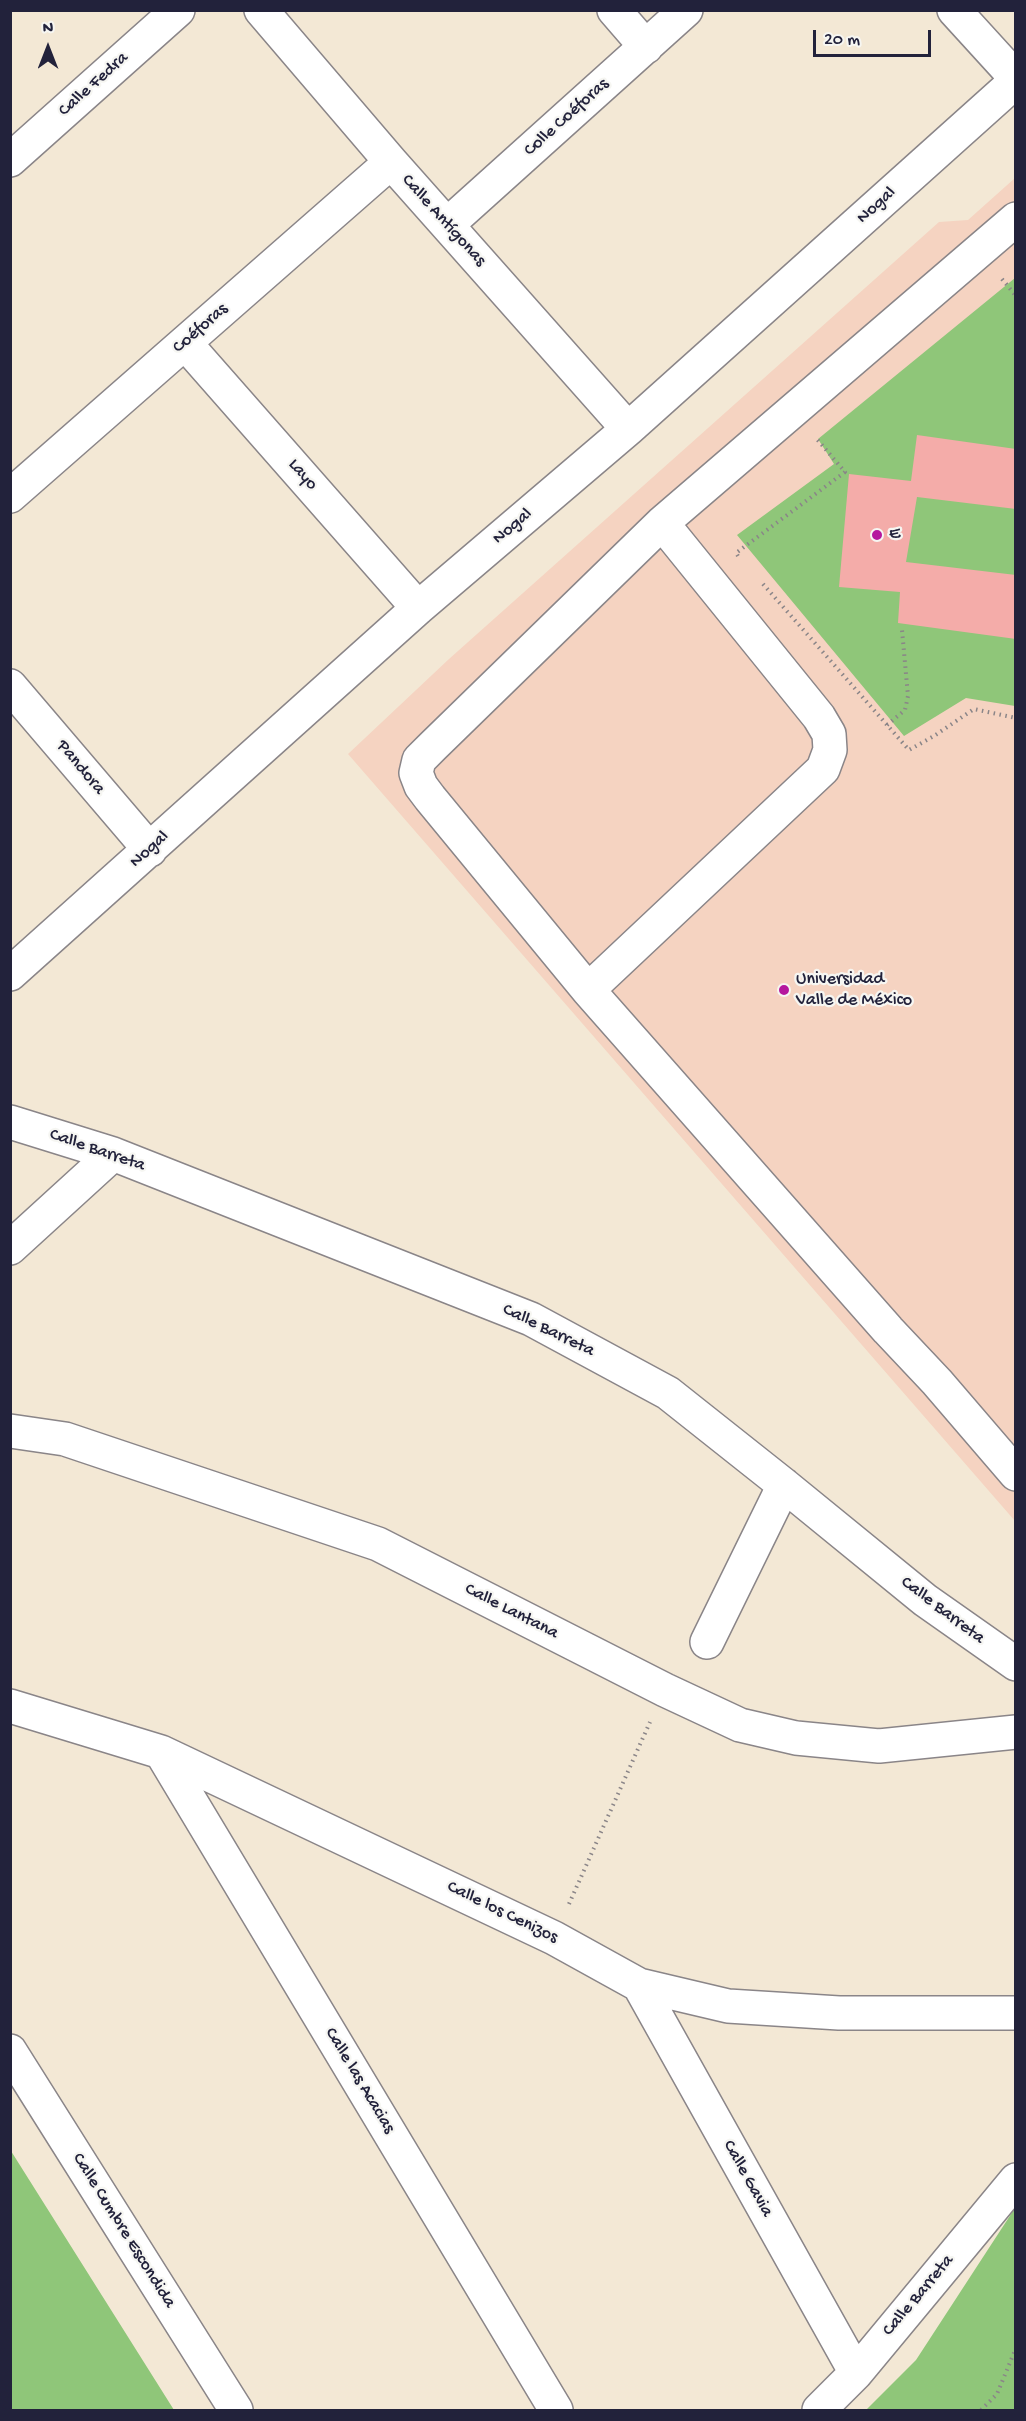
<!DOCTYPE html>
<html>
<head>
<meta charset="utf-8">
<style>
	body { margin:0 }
	#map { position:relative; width:1026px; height:2421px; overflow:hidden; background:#f3e8d5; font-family:"Gochi Hand",sans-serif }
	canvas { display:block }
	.frame { position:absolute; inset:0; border:12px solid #22223b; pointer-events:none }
	.north { position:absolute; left:18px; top:18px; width:60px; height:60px; -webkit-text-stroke:4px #f6f6f2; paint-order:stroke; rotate:0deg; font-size:16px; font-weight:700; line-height:24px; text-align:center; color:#22223b }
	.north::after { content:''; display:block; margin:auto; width:21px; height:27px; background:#22223b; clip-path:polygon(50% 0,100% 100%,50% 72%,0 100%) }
	.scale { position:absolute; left:813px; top:30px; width:118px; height:27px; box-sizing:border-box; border:3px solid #22223b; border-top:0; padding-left:8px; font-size:18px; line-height:21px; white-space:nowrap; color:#22223b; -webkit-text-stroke:4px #f6f6f2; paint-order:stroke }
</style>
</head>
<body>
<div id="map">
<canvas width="1026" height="2421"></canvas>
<div class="frame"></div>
<div class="north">N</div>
<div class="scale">20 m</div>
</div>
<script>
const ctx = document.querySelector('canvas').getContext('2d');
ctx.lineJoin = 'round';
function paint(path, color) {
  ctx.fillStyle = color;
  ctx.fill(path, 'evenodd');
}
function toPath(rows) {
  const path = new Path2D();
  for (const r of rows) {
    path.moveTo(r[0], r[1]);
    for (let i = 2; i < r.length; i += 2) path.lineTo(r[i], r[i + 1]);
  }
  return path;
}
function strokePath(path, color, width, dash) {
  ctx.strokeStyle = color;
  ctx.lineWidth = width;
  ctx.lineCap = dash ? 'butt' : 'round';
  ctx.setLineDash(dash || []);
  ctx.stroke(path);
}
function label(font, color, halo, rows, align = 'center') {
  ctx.font = font + ' "Gochi Hand",sans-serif';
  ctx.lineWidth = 4.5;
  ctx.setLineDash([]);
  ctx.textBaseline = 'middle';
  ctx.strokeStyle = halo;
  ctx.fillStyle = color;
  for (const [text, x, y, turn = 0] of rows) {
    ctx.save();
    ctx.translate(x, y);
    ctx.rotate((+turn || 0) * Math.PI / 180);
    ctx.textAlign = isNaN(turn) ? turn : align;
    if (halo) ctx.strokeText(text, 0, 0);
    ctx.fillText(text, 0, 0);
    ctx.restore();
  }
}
const built = toPath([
	[1015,178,1015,1521,348,754,449,659,939,222,968,220]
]);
const green = toPath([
	[1015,278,1015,706,966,698,904,736,737,535,834,464,818,439],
	[10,2151,11,2151,174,2410,11,2410],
	[1015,2208,1015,2410,866,2410,916,2360]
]);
const building = toPath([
	[917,435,1016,449,1016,509,917,497,906,562,1016,575,1016,639,898,623,900,592,839,587,849,474,911,481]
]);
const path = toPath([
	[1002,279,1016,296],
	[738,556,736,553,845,472,816,438],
	[763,584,909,750,934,736,974,709,1016,718],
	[887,725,905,710,908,696,902,630],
	[569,1904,650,1722],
	[981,2410,997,2394,1016,2348]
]);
const minor = toPath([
	[261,10,391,162,628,429],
	[614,10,646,47],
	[954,10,1016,78],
	[10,160,178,10],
	[1016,219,662,523,433,746,419,760,416,773,421,786,430,798,588,990,888,1330,937,1382,1016,1474],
	[447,225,686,10],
	[185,343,418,608],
	[10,496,391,162],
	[10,686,150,850],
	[10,974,418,608,628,429,1016,81],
	[588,990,823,769,830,750,829,734,819,717,662,523],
	[10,1122,113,1154,531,1319,668,1393,784,1485,925,1600,1016,1664],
	[10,1248,113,1154],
	[10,1431,65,1439,378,1544,665,1690,740,1725,796,1738,879,1746,1016,1732],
	[707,1642,784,1485],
	[10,1706,161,1752,554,1938,639,1985,728,2006,839,2013,1016,2013],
	[161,1752,556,2410],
	[639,1985,856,2373],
	[10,2051,236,2410],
	[819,2410,856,2373,1016,2180]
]);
const markers = [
	[877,535,6,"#b5179e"],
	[784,990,6,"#b5179e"]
];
const streetNames = [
	["Calle Fedra",94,85,-42],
	["Colle Coéforas",567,118,-42],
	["Nogal",877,206,-42],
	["Calle Antígonas",443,221,48],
	["Coéforas",201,329,-41],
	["Layo",302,475,49],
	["Nogal",513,527,-40],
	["Pandora",80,768,50],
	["Nogal",150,850,-42],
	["Calle Barreta",97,1151,19],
	["Calle Barreta",548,1331,26],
	["Calle Barreta",942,1611,37],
	["Calle Lantana",511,1612,27],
	["Calle los Cenizos",502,1913,26],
	["Calle las Acacias",359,2081,59],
	["Calle Gavia",747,2179,61],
	["Calle Cumbre Escondida",123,2231,58],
	["Calle Barreta",919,2296,-50]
];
const poiNames = [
	["E",889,535],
	["Universidad",796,980],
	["Valle de México",796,1001]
];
paint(built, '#f5d3c1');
paint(green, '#8fc679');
paint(building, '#f4aca9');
strokePath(minor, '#8a8588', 36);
strokePath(path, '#8a8588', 4, [1.5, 4.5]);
strokePath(minor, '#fff', 33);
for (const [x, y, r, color] of markers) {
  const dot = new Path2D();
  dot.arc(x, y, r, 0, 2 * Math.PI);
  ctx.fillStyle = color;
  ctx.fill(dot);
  strokePath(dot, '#f6f6f2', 2);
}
label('18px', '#22223b', '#f6f6f2', streetNames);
label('18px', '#22223b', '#f6f6f2', poiNames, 'left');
</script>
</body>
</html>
